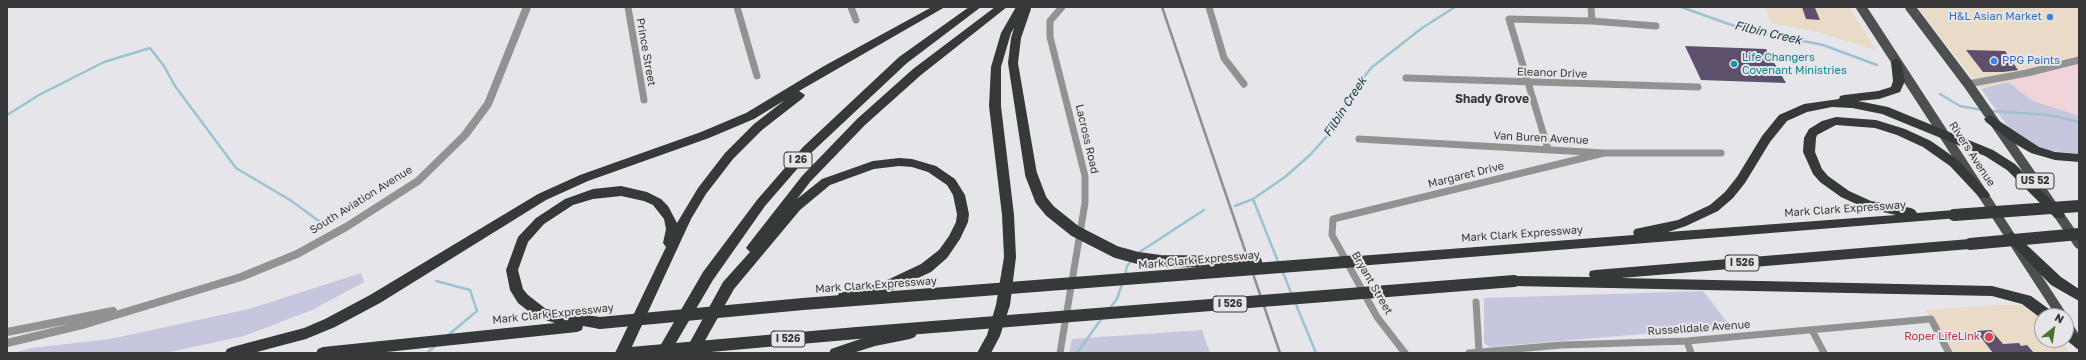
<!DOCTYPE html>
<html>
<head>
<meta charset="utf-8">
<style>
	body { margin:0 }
	#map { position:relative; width:2086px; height:360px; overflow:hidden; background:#e6e6ea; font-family:"Golos Text",sans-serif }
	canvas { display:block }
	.frame { position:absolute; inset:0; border:8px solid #38383a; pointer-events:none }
	.north { position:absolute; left:2034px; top:308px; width:40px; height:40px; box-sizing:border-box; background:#e6e6ea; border:1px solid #a0a0a4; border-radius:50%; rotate:30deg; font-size:11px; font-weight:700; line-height:16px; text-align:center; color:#38383a }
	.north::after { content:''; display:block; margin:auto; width:14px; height:18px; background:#4f7027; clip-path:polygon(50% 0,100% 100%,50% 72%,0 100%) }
</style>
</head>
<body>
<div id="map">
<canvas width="2086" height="360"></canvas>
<div class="frame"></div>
<div class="north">N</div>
</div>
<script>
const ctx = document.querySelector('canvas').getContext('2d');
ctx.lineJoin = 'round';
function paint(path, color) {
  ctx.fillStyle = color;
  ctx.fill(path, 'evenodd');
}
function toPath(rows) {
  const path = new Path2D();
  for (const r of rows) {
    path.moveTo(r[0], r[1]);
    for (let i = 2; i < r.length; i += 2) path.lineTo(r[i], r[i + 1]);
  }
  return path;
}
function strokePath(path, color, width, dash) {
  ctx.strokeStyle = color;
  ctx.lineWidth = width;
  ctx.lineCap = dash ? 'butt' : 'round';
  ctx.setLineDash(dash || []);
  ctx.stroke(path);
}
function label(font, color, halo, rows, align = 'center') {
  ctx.font = font + ' "Golos Text",sans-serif';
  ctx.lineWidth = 4;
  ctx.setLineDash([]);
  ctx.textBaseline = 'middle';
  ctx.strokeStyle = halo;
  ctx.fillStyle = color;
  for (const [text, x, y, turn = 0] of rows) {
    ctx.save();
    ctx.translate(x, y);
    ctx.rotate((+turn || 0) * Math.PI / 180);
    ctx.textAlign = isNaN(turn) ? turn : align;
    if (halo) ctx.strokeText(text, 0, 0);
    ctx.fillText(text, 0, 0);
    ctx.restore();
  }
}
const commercial = toPath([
	[1766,7,1849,7,1876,50,1814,31,1770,23],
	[1917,7,2079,7,2079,63,1981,89],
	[1998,305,2028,305,2042,316,2042,340,2061,340,2069,353,1949,353,1926,310]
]);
const industrial = toPath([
	[2079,63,2079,116,2033,101,2008,82]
]);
const green = toPath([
	[2008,82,2033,101,2079,116,2079,154,2044,150,2011,131,1981,89],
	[361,273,364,282,312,310,244,336,165,353,13,353,31,348,110,339,249,309],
	[1703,291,1732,328,1678,331,1490,347,1484,343,1484,298],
	[1202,330,1210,353,1069,353,1072,339]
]);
const stream = toPath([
	[1681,7,1743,29,1823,45,1877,65],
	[1940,94,1960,106,1982,110],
	[1991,111,2049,115,2079,122],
	[7,115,39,95,104,62,150,48,164,66,175,86,236,168,290,200,323,224],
	[1253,199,1279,264],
	[1235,206,1253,199,1285,177,1311,154,1327,136,1355,89,1371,68,1422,28,1455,7],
	[1138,253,1204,210],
	[1282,270,1292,295],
	[1125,275,1127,266,1132,260],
	[436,281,470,290,477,311,447,336],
	[1295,302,1316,353],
	[1109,309,1117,299,1122,284],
	[427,353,435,346],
	[1077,353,1102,318]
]);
const building = toPath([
	[1802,7,1815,8,1820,20,1806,19],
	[1685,46,1766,49,1786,83,1701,80],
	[1966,50,2005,51,2018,70,2003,72,1983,72],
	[1991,330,2003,344,2019,343,2021,346,2027,345,2034,353,1993,353,1976,331]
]);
const minor = toPath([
	[628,7,644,100],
	[737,7,757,76],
	[851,7,856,20],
	[1209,7,1224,58,1244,84],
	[1591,7,1592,21],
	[1406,78,1698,87],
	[1968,84,2027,73,2079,60],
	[1359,139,1604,153,1721,153],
	[1548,149,1509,19,1592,21,1656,26],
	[1476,302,1479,352],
	[1812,330,1824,353],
	[1687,341,1691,353],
	[1060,353,1085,203,1085,176,1050,37,1050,21,1062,7],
	[1405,353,1377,317,1332,235,1333,219,1604,153],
	[1469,353,1562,345,1687,341,1931,319,1949,353]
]);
const tertiary = toPath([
	[7,332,113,311],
	[7,343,86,324,241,277,297,254,346,227,418,181,465,135,488,104,527,7]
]);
const primary = toPath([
	[1861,7,2062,316],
	[1910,7,1968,84,2079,244],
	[2066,323,2079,344]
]);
const motorway = toPath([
	[932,7,945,7,799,91,805,95,803,98,762,130,733,159,706,194,691,219,629,353,615,353,666,247,663,243,666,229,664,219,653,205,644,201,621,196,593,199,573,205,544,224,528,242,518,270,523,289,528,295,546,309,600,317,605,319,607,323,605,327,600,329,583,326,582,330,577,332,377,353,316,353,318,349,323,347,555,323,536,317,518,303,510,290,506,270,518,237,536,218,565,199,593,189,621,186,647,192,661,199,668,206,677,223,698,188,725,153,754,124,785,100,754,119,709,138,588,181,546,200,380,303,335,327,306,339,253,353,225,353,227,349,232,347,304,328,325,319,370,295,538,194,580,175,701,132,746,113,824,66,932,7],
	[969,7,981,7,907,63,811,153,765,206,713,280,670,353,656,353,703,272,757,200,803,147,899,57,969,7],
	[995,7,1007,7,921,75,865,125,810,182,797,199,822,179,873,161,899,158,912,159,936,166,955,179,965,195,969,214,968,222,960,239,947,258,931,272,888,292,844,302,839,301,837,297,839,293,881,283,921,264,939,250,949,236,956,222,957,214,953,195,947,185,928,172,912,167,899,166,874,169,830,185,800,210,734,289,698,353,684,353,723,282,750,252,746,248,748,245,802,176,857,119,913,69,995,7],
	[1016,7,1030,7,1031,9,1021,38,1018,63,1037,174,1035,177,1031,178,1027,177,1025,174,1008,63,1011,38,1014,28,1011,33,1001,67,1001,106,1014,215,1016,257,1010,305,1000,336,991,353,977,353,987,335,996,305,1004,257,1002,215,989,106,991,67,1001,33,1016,7],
	[1896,58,1901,62,1905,81,1900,92,1879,99,1858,101,1888,107,1993,150,2015,164,2063,212,2065,215,2063,218,2055,218,2007,170,1985,156,1882,114,1852,108,1832,107,1807,112,1787,121,1770,142,1745,183,1733,198,1718,211,1686,226,1668,232,1896,215,1865,208,1841,197,1820,182,1813,174,1803,152,1804,138,1809,129,1822,121,1836,117,1876,120,1905,129,1931,141,1958,160,1988,192,1990,195,1988,198,1980,198,1950,166,1923,147,1897,135,1875,128,1836,125,1817,135,1816,138,1815,152,1822,169,1828,176,1849,191,1871,201,1911,208,1915,210,1917,213,1954,210,1958,212,1960,215,1958,218,1358,266,1353,265,1352,261,1353,257,1358,256,1634,235,1633,232,1635,229,1678,220,1710,205,1725,192,1737,177,1762,136,1779,115,1804,104,1839,99,1840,96,1844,95,1878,91,1891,87,1893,81,1891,62,1896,58],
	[1990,115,2039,147,2055,152,2079,154,2079,162,2055,160,2031,153,2012,142,1986,122,1984,119,1990,115],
	[2011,232,2015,234,2061,277,2079,289,2079,301,2051,285,2007,240,2005,237,2007,234,2011,232],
	[1970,239,1974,241,1976,244,1974,247,1970,249,1621,278,1992,286,2031,296,2053,312,2055,316,2042,316,2042,319,2022,304,1992,296,1514,286,1509,285,1508,281,1509,277,1514,276,1590,277,1589,275,1590,271,1595,270,1970,239],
	[2066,326,2079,336,2079,350,2066,340,2066,326],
	[910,327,915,329,917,333,915,337,910,339,875,346,853,353,829,353,831,349,875,334,910,327]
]);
const rail = toPath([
	[1162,7,1280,353]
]);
const motorwayBridge = toPath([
	[1031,174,1041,200,1050,211,1075,231,1116,252,1138,258,1160,261,1256,262],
	[1954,215,2079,206],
	[1970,244,2079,234],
	[600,323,803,304,1358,261],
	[631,353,857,333,1514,281]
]);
const markers = [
	[2050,17,4,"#3f7fe0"],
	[1994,61,4,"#3f7fe0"],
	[1734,64,4,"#0f9aa8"],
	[1989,337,5,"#e0444e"]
];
const shields = [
	[798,160,28],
	[2035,181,38],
	[1742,263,34],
	[1230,304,34],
	[788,339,34]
];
const shieldNames = [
	["I 26",798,160],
	["US 52",2035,181],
	["I 526",1742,263],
	["I 526",1230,304],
	["I 526",788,339]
];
const shopNames = [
	["H&L Asian Market",2042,17],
	["PPG Paints",2002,61,"left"]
];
const streetNames = [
	["Prince Street",646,52,80],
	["Eleanor Drive",1552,73,2],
	["Van Buren Avenue",1541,138,3],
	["Lacross Road",1087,139,77],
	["Rivers Avenue",1972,154,57],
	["Margaret Drive",1466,175,-14],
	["South Aviation Avenue",361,200,-32],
	["Mark Clark Expressway",1845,209,-4],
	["Mark Clark Expressway",1522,234,-4],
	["Mark Clark Expressway",1199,260,-5],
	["Bryant Street",1372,283,60],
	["Mark Clark Expressway",876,285,-4],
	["Mark Clark Expressway",553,314,-6],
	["Russelldale Avenue",1699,328,-4]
];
const cultureNames = [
	["Life Changers",1742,58],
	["Covenant Ministries",1742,71]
];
const healthNames = [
	["Roper LifeLink",1980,337]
];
const waterNames = [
	["Filbin Creek",1768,33,13],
	["Filbin Creek",1345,107,-57]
];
const neighbourhoodNames = [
	["Shady Grove",1492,99]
];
paint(commercial, '#eadac8');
paint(industrial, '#efd5da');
paint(green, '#c6c7de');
strokePath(stream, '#9bc3d1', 2.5);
paint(building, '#5c506c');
strokePath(minor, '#919393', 7);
strokePath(tertiary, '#919393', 8);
strokePath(primary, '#4c5050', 10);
paint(motorway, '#353939');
strokePath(rail, '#909093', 2.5);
strokePath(motorwayBridge, '#353939', 12);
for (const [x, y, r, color] of markers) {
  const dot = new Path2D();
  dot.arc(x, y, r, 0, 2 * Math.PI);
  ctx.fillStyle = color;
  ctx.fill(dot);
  strokePath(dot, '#e6e6ea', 1.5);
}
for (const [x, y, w] of shields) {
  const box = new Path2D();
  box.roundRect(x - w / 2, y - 8, w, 16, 3);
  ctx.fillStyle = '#e6e6ea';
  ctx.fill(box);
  strokePath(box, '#38383a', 1);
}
label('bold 10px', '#38383a', null, shieldNames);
label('11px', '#366cbe', '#e6e6ea', shopNames, 'right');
label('11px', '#38383a', '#e6e6ea', streetNames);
label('11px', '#0d838f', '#e6e6ea', cultureNames, 'left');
label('11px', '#be3a42', '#e6e6ea', healthNames, 'right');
label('italic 12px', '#123743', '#e6e6ea', waterNames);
label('bold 12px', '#38383a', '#e6e6ea', neighbourhoodNames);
</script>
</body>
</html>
